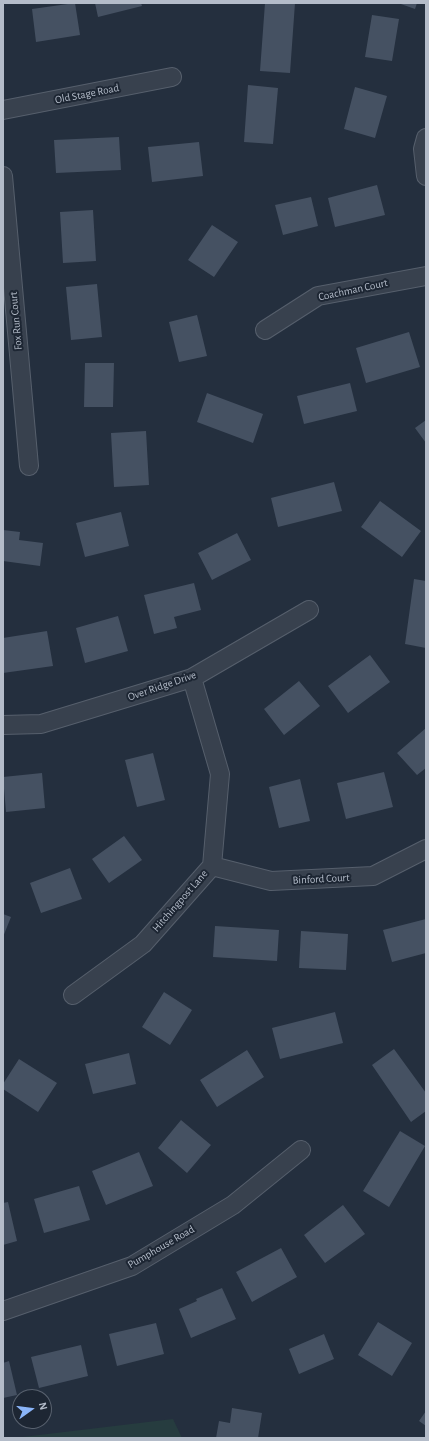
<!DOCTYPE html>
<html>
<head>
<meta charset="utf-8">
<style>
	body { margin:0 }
	#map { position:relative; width:429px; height:1441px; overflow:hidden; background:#242f3e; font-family:"Alegreya Sans",sans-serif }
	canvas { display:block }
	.frame { position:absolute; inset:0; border:4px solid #b4bcc9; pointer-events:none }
	.north { position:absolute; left:12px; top:1389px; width:40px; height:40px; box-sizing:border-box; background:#1d2633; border:1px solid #59626f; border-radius:50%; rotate:76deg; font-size:11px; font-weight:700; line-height:16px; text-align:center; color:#b4bcc9 }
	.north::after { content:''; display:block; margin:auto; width:14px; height:18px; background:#8ab4f8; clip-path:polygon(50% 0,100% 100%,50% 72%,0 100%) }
</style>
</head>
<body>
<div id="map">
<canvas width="429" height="1441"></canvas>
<div class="frame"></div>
<div class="north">N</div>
</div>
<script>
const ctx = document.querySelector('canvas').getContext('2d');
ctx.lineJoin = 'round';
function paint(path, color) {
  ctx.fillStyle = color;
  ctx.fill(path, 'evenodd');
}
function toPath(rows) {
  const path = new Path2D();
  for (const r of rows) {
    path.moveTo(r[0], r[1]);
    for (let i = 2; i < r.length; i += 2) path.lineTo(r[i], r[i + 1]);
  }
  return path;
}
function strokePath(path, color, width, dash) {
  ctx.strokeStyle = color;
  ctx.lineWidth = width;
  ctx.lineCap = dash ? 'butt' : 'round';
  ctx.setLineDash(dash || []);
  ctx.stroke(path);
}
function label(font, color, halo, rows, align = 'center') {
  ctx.font = font + ' "Alegreya Sans",sans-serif';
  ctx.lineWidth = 4;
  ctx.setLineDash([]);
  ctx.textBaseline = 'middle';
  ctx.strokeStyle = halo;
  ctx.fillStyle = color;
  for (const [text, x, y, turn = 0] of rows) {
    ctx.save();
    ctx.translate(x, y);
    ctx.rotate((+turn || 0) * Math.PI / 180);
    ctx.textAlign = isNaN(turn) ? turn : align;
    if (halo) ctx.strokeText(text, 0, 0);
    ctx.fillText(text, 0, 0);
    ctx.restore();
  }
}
const green = toPath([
	[173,1419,182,1438,14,1438]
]);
const building = toPath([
	[75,3,80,35,36,42,32,9],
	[95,3,141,3,142,6,98,17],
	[265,3,295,3,290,73,260,71],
	[398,3,417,3,415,9],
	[372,15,399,19,392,61,365,57],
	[248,85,278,88,273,144,244,142],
	[355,87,387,96,375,138,344,129],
	[119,137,121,170,56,173,54,140],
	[199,142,203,176,152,182,148,147],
	[377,185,385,215,335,227,328,198],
	[311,197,318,226,283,235,275,205],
	[93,210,96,261,63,263,60,212],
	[212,225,238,242,214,277,188,260],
	[97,284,102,337,71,340,66,287],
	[197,315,207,356,179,362,169,322],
	[409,332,420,367,366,383,356,348],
	[85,363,114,363,113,407,84,407],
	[350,383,357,411,304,424,297,396],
	[207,393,263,414,253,443,197,422],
	[426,420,426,443,415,428],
	[146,431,149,485,114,487,111,433],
	[334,482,342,511,278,527,271,498],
	[380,501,421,531,402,557,361,527],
	[121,512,129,546,85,557,76,523],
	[3,530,20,532,19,540,43,543,40,566,3,561],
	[237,533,251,560,212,580,198,553],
	[414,579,426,581,426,648,405,644],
	[194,583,201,610,174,617,177,628,154,634,144,595],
	[118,616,128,651,85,663,76,628],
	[47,631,53,666,3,673,3,638],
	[370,655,390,682,348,713,328,686],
	[299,681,320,706,284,735,264,709],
	[426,728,426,768,417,775,397,753],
	[153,753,165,800,137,807,125,760],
	[384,772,393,807,346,819,337,783],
	[42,773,45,808,6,812,3,777],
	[300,779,310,821,279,828,269,787],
	[124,836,142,860,109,883,92,859],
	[70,868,82,899,41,913,30,883],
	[3,914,11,917,3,937],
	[426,919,426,953,392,962,383,930],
	[215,926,279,930,277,961,213,957],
	[301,931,348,934,346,970,299,968],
	[164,992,192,1010,170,1045,142,1027],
	[335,1012,343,1043,280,1059,272,1028],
	[394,1049,426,1093,426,1111,411,1122,372,1065],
	[247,1050,264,1077,217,1107,200,1080],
	[129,1053,136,1084,93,1094,85,1064],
	[19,1059,57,1083,38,1112,3,1089,3,1084],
	[181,1120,211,1145,187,1173,158,1148],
	[400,1131,425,1146,389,1207,363,1191],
	[139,1152,153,1186,106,1205,92,1171],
	[79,1186,90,1220,44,1233,34,1199],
	[8,1202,17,1241,3,1245,3,1203],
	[343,1205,365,1234,325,1263,304,1235],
	[281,1248,297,1277,252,1302,236,1272],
	[222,1288,236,1319,191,1338,179,1309,197,1301,196,1299],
	[378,1322,412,1343,392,1376,358,1355],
	[156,1323,164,1354,117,1366,109,1334],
	[324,1334,334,1359,299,1374,289,1349],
	[81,1345,88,1376,39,1388,31,1357],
	[9,1361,17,1395,3,1398,3,1363],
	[232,1408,262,1413,258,1438,216,1438,219,1421,230,1423],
	[426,1411,426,1426,419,1421]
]);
const minor = toPath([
	[3,110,172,77],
	[426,138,423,149,426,176],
	[3,176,29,466],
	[265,330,318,296,426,276],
	[3,725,41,724,192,678,309,610],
	[212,866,271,881,373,876,426,849],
	[73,995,143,944,212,866,220,774,192,678],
	[3,1311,132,1266,233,1205,301,1150]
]);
const streetNames = [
	["Old Stage Road",87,94,-11],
	["Coachman Court",353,290,-12],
	["Fox Run Court",16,321,-95],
	["Over Ridge Drive",162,686,-19],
	["Binford Court",321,879,-3],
	["Hitchingpost Lane",180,901,-49],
	["Pumphouse Road",161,1247,-30]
];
paint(green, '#263c3f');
paint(building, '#455162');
strokePath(minor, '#565f6c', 20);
strokePath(minor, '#38414e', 18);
label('11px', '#b4bcc9', '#1d2633', streetNames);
</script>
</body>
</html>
